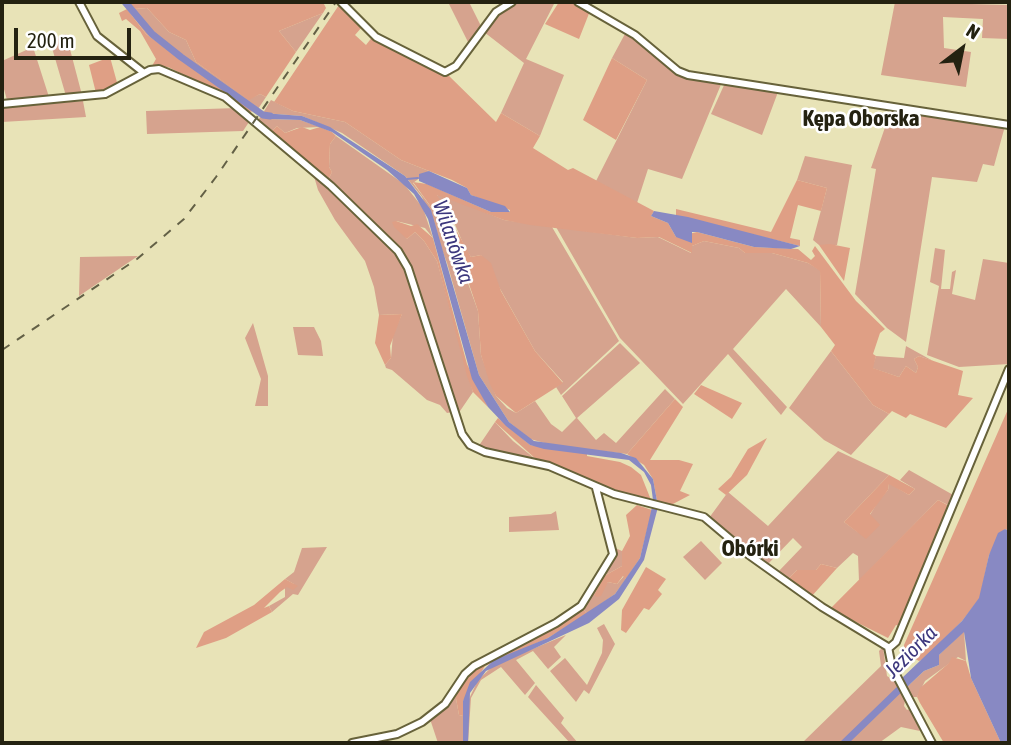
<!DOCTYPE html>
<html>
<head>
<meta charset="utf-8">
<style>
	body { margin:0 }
	#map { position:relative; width:1011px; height:745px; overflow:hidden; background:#e8e3b7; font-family:"Asap Condensed",sans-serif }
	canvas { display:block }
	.frame { position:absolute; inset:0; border:4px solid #242211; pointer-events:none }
	.north { position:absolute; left:927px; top:14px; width:70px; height:70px; -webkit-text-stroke:5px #fff; paint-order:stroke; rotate:32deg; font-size:19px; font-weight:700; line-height:28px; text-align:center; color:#242211 }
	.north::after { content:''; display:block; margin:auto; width:24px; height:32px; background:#242211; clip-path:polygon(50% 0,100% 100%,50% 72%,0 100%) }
	.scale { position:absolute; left:14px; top:28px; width:117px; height:32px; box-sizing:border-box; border:4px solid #242211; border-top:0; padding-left:9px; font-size:21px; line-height:24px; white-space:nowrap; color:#242211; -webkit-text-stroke:5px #fff; paint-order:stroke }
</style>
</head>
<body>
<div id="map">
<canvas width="1011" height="745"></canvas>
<div class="frame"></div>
<div class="north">N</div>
<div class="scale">200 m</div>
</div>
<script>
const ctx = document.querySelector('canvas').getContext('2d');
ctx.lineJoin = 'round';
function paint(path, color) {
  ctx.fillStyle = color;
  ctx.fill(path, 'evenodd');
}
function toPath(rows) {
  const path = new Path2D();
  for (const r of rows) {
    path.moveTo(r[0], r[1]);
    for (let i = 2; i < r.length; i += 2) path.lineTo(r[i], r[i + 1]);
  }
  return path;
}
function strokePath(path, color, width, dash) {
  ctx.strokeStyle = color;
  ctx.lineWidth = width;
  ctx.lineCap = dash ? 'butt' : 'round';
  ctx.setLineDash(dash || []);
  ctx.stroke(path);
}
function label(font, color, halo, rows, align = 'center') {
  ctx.font = font + ' "Asap Condensed",sans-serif';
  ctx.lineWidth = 5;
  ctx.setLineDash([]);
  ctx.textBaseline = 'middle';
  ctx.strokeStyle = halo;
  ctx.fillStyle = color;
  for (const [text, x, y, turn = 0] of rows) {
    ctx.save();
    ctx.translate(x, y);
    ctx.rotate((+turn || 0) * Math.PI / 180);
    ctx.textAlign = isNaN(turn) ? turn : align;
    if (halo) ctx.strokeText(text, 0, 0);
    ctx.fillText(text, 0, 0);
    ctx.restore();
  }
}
const green = toPath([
	[122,2,129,2,134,9,147,8,169,32,186,40,196,62,249,99,260,94,266,97,256,112,146,34],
	[448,2,469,2,482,28,469,44],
	[513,2,555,2,526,59,564,75,540,136,501,113,524,63,484,32,500,11],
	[895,2,1009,5,1009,39,982,38,983,19,943,17,944,48,971,52,966,87,881,75],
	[323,13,296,52,279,31],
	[626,32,676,72,722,82,682,179,648,169,637,203,596,181,647,80,612,58],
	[66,34,82,95,66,96,50,41],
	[33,47,49,97,7,100,2,82,2,61],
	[725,83,778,92,762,135,711,114],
	[271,100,293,111,345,122,401,160,429,171,413,183,436,214,464,272,478,311,481,355,496,396,507,408,516,413,535,401,551,424,562,432,576,418,562,396,620,343,640,363,577,418,596,440,604,433,616,443,665,389,675,399,627,454,552,445,530,439,509,422,479,375,447,263,422,197,405,176,342,133,302,116,263,113],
	[83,101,86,117,2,122,2,107],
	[237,108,251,119,243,131,147,134,146,111],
	[891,110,1005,126,994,166,983,164,977,182,932,177,906,342,887,328,855,294,876,169,871,168],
	[261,116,270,119,300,120,320,127,297,128,285,133,277,126,272,131,258,120],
	[336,136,404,184,423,208,433,238,425,228,396,221,407,239,415,232,424,241,437,261,473,392,460,411,457,411,404,255,328,180,332,172,329,167,330,144],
	[805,156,852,165,837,245,819,245,813,240,827,188,797,180],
	[313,173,402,261,453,412,447,413,440,405,427,400,392,370,386,368,385,365,391,358,393,334,402,314,379,315,374,287,365,261,335,220,318,190],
	[440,194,504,220,552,227,619,341,561,395,556,387,563,382,535,351,481,255,471,257,465,248,454,222,436,196],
	[556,227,637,238,658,237,691,253,692,246,704,241,739,248,745,253,772,253,808,263,820,270,821,327,786,289,733,349,787,407,781,415,728,354,683,404,620,338],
	[935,248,945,250,941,289,950,289,952,272,956,270,952,294,975,300,983,259,1009,263,1009,364,959,367,927,355,939,286,930,282],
	[138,256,79,296,80,257],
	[253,323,268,376,268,406,255,406,261,379,245,338],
	[293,327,314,327,321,341,323,356,298,355],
	[906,346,933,361,919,356,914,359,918,367,916,373,906,366,899,377,872,368,876,356,904,358],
	[831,351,873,405,889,414,851,455,824,440,789,408],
	[495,422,513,441,538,461,478,447],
	[838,451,889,475,844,522,859,533,879,500,888,490,889,483,909,495,915,489,900,480,909,470,955,496,950,506,938,500,859,581,858,556,853,553,837,568,821,564,816,570,797,570,788,579,778,572,802,547,793,538,767,565,709,518,728,492,768,526],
	[556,511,559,530,509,532,509,517,551,514],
	[701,541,722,563,705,580,683,557],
	[327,547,298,595,293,594,272,612,269,606,285,597,285,587,294,584,285,579,294,572,302,548],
	[615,548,622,551,624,558,622,566,604,576,594,595,608,582,617,584,624,576,626,579,615,594,587,614,582,607,612,562],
	[604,624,615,644,589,694,584,690,576,702,550,671,565,658,587,685,602,653,603,640,597,628],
	[964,631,966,661,958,657,925,681,917,697,913,697,907,687,924,671,939,665,939,655],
	[566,635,554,647,561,657,548,669,533,651,516,660,535,683,525,695,501,667,481,680,471,698,468,743,468,701,478,680,494,665],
	[883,647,887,676,895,681,905,701,904,706,907,710,910,709,920,731,901,727,879,743,802,743,881,666,879,651],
	[536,685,564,718,561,723,578,743,570,743,528,697],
	[455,693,459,715,463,716,463,743,438,743,430,719]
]);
const forest = toPath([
	[129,2,323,2,326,8,323,13,279,31,296,52,266,97,260,94,249,100,196,62,186,40,169,32,147,8,134,9],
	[559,2,575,2,590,11,579,39,545,24],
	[339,5,362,27,355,35,366,45,373,36,448,75,496,122,501,113,540,136,533,148,568,170,573,168,654,211,651,216,668,223,676,237,697,232,754,247,798,249,811,260,815,256,812,251,815,246,856,301,885,329,880,333,873,354,876,356,873,368,899,377,906,366,916,373,918,367,914,359,919,356,963,371,958,395,973,398,946,428,910,414,906,418,892,411,889,414,873,405,831,351,835,345,821,327,820,271,808,263,772,253,745,253,739,248,704,241,692,246,692,253,659,237,637,238,530,225,504,220,437,195,471,257,481,255,491,263,501,291,535,351,563,383,516,413,496,396,490,384,481,355,478,311,468,281,436,214,413,182,427,184,491,212,510,212,510,210,471,195,467,188,452,180,401,160,345,122,293,111,274,102],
	[127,9,146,34,253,110,251,112,225,95,168,67,152,66,156,59,140,31,126,19,122,21,119,13],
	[110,57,118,86,96,93,89,65],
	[612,58,647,80,616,140,583,120],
	[277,126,285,133,302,127,310,130,320,127,332,132,336,136,330,144,329,167,332,172,328,180,272,131],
	[797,180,827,188,821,211,798,205,790,238,800,240,800,246,676,216,676,209,771,232],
	[396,221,411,226,417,224,433,238,467,364,488,407,473,392,467,376,437,261,424,241,415,232,407,239,394,227,392,222],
	[830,244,850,248,844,281,819,245],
	[402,314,390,346,391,358,385,365,375,343,379,315],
	[701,385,742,403,732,419,694,394],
	[675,399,683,407,650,460,679,460,693,464,680,491,690,495,671,505,657,501,653,479,644,465,627,454],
	[1009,407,1009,531,1005,529,989,555,980,598,962,621,924,659,919,661,904,652,904,645],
	[498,418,530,445,587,453,587,456,620,462,631,467,641,475,651,500,619,493,538,461,495,422],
	[767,438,747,475,726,495,718,489,731,477,748,449],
	[889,475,915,489,909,495,889,484,888,490,870,514,880,525,866,539,844,522],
	[938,500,951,507,900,626,896,625,888,638,830,609],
	[637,505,652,510,640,558,626,579,623,576,617,584,608,582,601,596,597,597,594,595,604,576,622,566,622,551,630,536,626,515],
	[821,564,837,568,811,597,788,579,797,570,816,570],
	[646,567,666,579,658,590,662,594,649,610,644,608,626,633,621,630,622,610],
	[285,579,298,586,293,590,287,587,280,592,264,608,269,606,272,612,226,638,196,648,204,632,254,605],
	[582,607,587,614,548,638,485,666,463,701,463,716,459,715,455,693,466,674],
	[952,657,966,661,971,678,1001,743,944,743,920,703,917,697,920,688,949,663]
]);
const water = toPath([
	[263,113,302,116,330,127,405,176,431,210,479,375,509,422,534,441,621,453,636,458,653,479,657,501,653,500,651,485,644,472,629,460,544,449,530,445,506,426,488,407,472,379,428,219,414,194,387,170,332,132,300,120,270,119,261,116],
	[429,171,467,188,471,195,505,206,510,212,491,212,419,181,419,174],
	[654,211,688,217,800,246,791,249,754,247,697,232,692,232,692,243,676,237,668,223,651,216],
	[652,507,658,507,644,560,619,599,589,623,486,671,470,693,468,743,463,743,463,701,470,682,494,660,548,638,615,594,640,558],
	[1005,529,1009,531,1009,743,1001,743,971,678,964,632,939,655,939,665,924,671,907,687,902,678,962,621,979,598,989,555,998,533]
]);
const stream = toPath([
	[407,179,418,178]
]);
const river = toPath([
	[125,2,152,34,181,57,263,115,270,116],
	[844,743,906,683]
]);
const minor = toPath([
	[79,2,97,36,144,73],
	[341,2,376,37,445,72,456,66,496,12,512,2],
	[578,2,635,35,678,71,688,75,1009,125],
	[2,104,105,94,150,70,159,69,225,97,331,186,398,251,408,268,462,434,470,445,485,452,549,466,614,494,704,517,749,555,822,607,888,647,892,667,932,743],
	[889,648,896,642,1009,369],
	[352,743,397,734,422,722,445,704,465,674,474,666,556,623,581,606,613,554,596,488]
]);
const rail = toPath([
	[2,350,137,259,184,219,216,177,336,2]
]);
const waterNames = [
	["Wilanówka",453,242,71],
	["Jeziorka",911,652,-45]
];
const quarterNames = [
	["Kępa Oborska",861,119],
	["Obórki",750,549]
];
paint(green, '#d6a38e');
paint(forest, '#df9f85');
paint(water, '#8889c3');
strokePath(stream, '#8889c3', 2);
strokePath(river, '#8889c3', 7);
strokePath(minor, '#67623a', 10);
strokePath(minor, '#fff', 6);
strokePath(rail, '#636046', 2, [9, 9]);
label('italic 21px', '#3c377d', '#fff', waterNames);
label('bold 23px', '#242211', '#fff', quarterNames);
</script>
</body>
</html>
